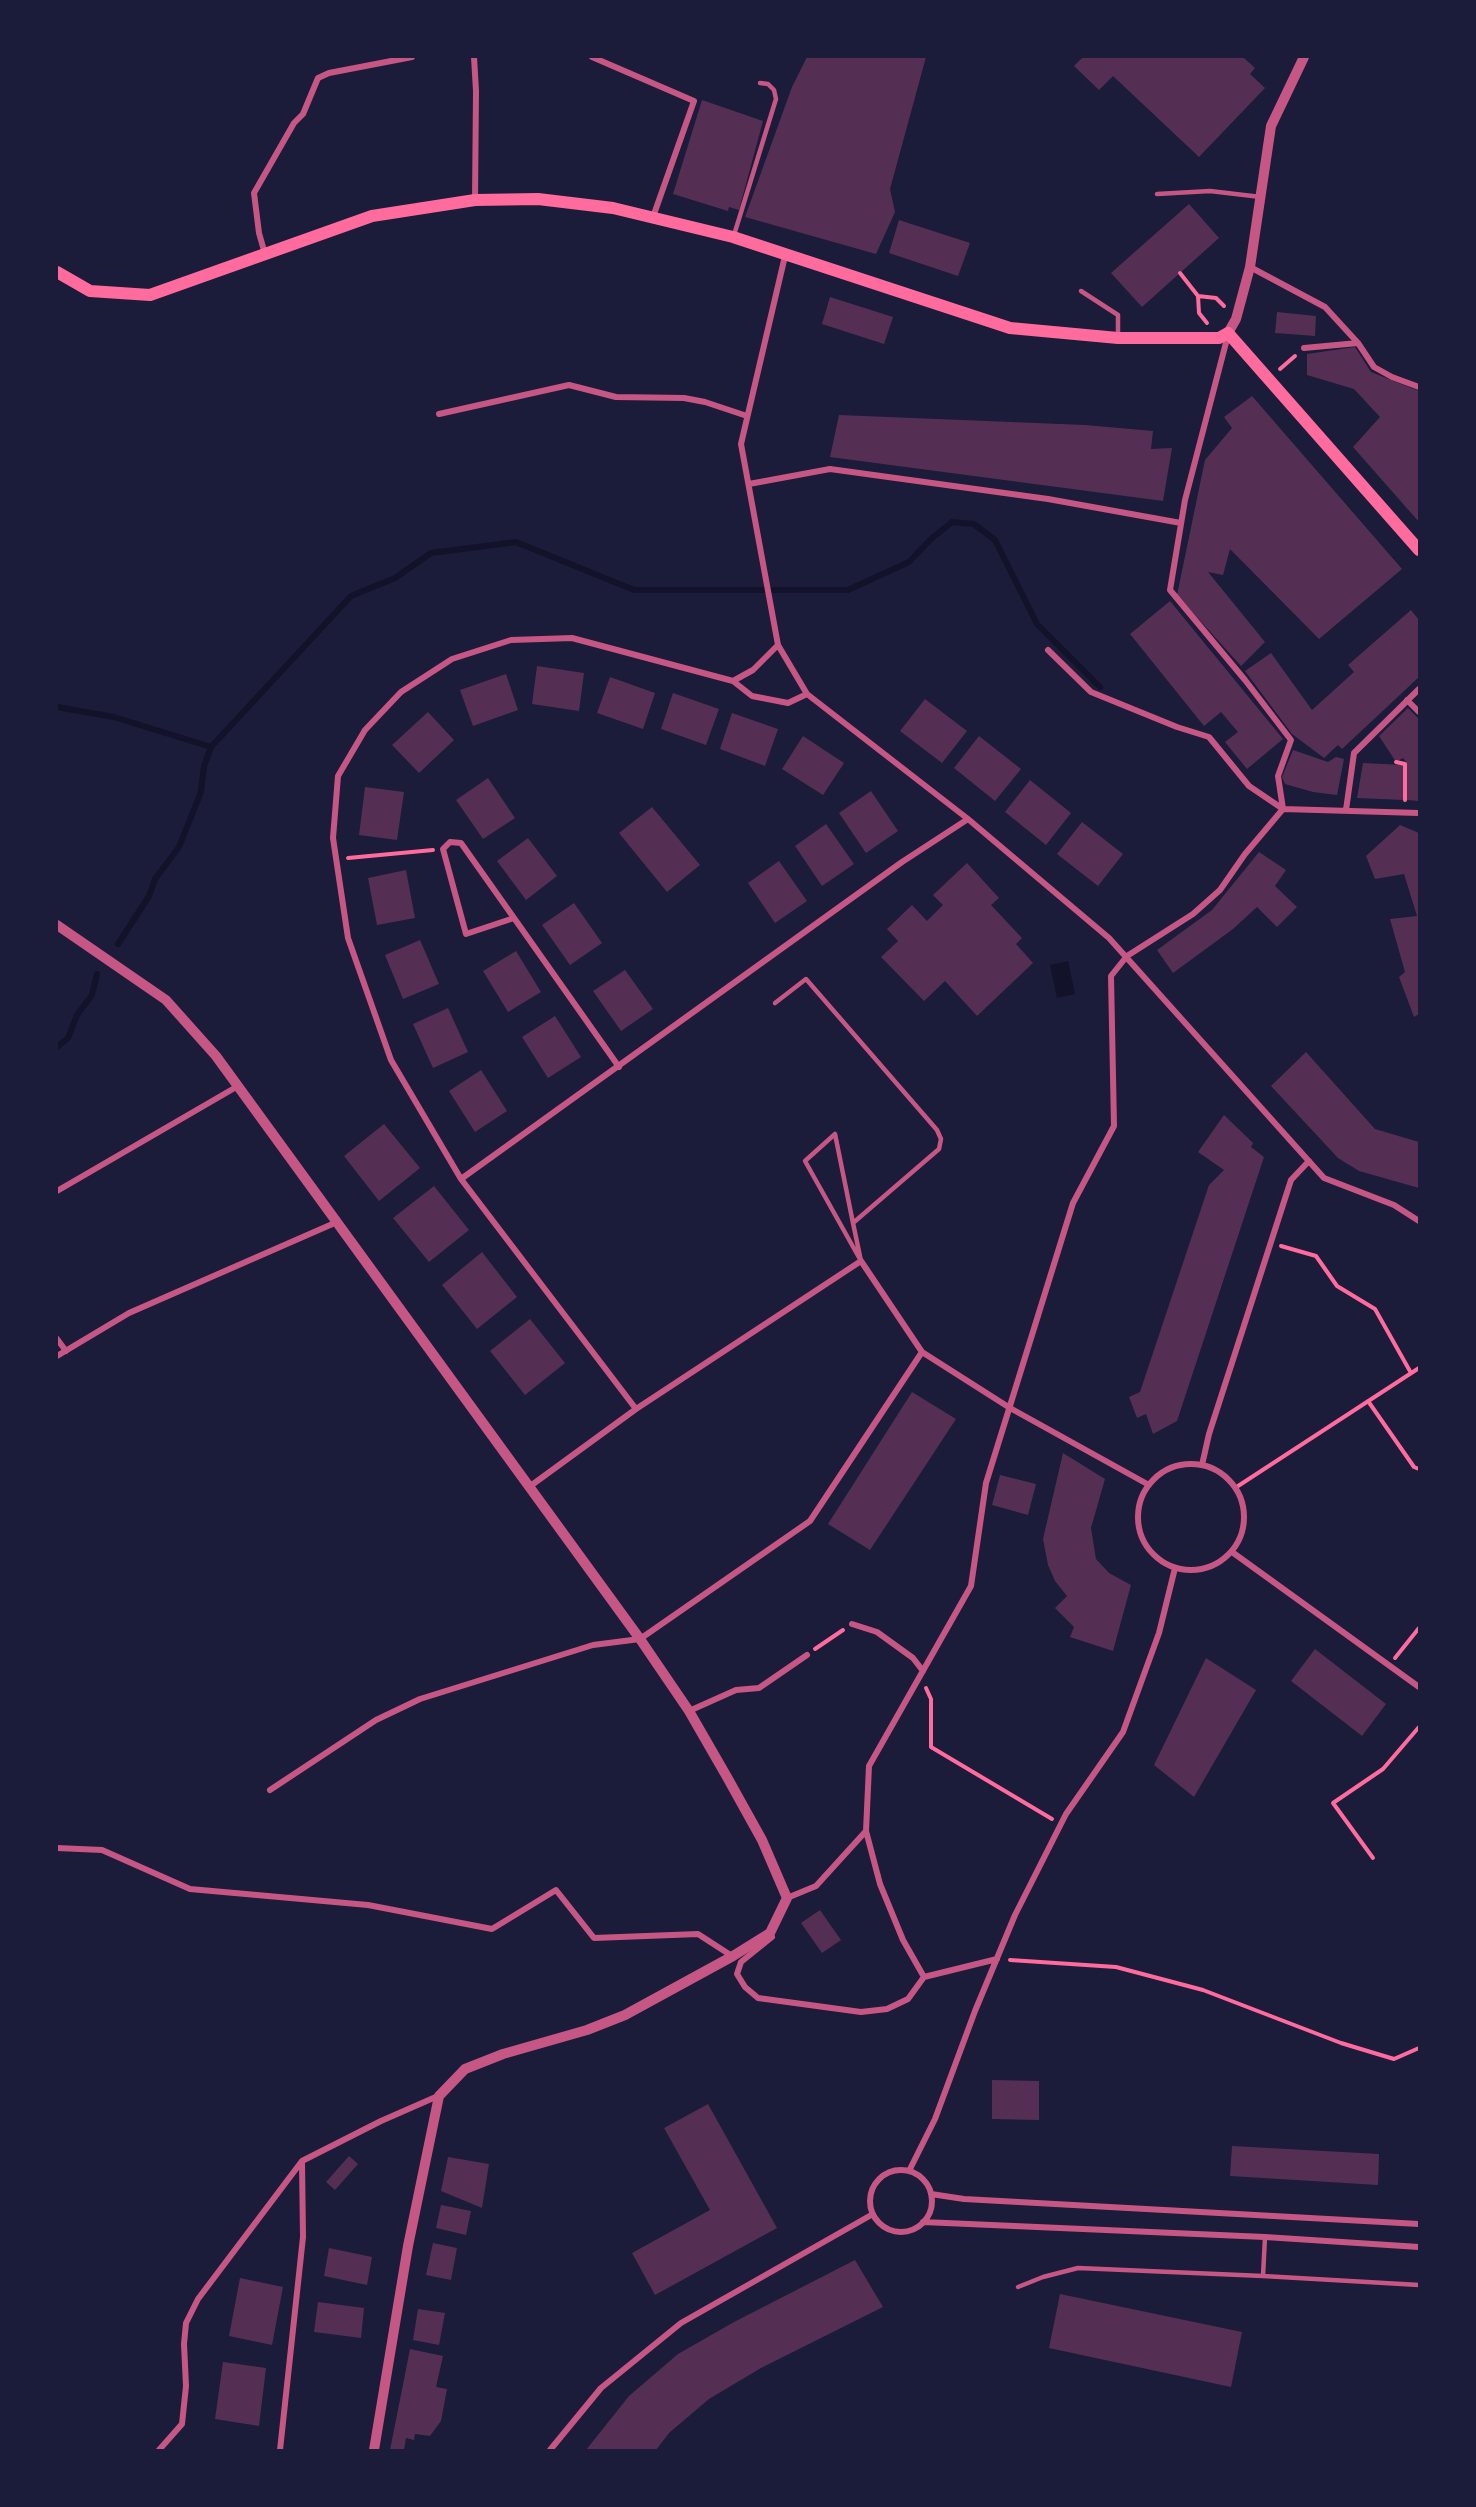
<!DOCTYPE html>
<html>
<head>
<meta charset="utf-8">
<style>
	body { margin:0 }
	#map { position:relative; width:1476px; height:2507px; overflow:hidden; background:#1b1b3a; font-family:"Golos Text",sans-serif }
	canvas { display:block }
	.frame { position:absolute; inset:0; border:58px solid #1b1b3a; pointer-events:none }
</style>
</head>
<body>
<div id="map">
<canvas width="1476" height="2507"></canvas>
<div class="frame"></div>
</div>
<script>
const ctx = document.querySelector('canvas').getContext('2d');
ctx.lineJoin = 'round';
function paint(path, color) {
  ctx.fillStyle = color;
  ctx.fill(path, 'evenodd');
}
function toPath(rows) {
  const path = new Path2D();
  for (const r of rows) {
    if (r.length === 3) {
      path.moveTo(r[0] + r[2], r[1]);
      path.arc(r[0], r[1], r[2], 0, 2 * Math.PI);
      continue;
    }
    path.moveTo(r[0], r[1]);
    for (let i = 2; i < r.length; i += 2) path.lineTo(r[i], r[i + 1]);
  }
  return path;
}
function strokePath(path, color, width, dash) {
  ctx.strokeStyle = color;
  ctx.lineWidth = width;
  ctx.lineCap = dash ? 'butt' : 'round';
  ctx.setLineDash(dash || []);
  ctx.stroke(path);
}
const water = toPath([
	[1068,961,1075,994,1057,998,1050,965]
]);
const stream = toPath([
	[57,707,114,717,211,747,351,596,395,578,431,553,516,542,634,590,848,590,909,562,931,539,952,522,974,524,995,540,1037,624,1100,687],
	[118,944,149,896,155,879,179,847,201,792,204,766,211,747],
	[57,1047,68,1038,77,1015,92,995,97,974]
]);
const building = toPath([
	[807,57,926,57,890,189,895,212,876,254,745,217,792,87],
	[1083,57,1243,57,1255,68,1250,74,1265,88,1199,157,1113,76,1099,90,1074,66],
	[702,100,763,121,739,210,729,207,728,211,673,194],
	[1189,204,1219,238,1142,307,1111,273],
	[899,220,970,243,958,276,889,253],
	[830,297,893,317,884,344,822,324],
	[1277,312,1316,316,1315,336,1275,333],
	[1355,347,1371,372,1419,391,1419,522,1353,447,1380,417,1354,389,1307,375,1307,354],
	[1252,396,1402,569,1319,639,1230,549,1223,575,1208,572,1265,642,1241,666,1177,595,1205,460,1232,428,1224,417],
	[839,415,1085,425,1153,431,1151,449,1172,448,1163,501,830,457],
	[1170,601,1283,739,1247,769,1225,742,1238,732,1221,712,1204,726,1130,634],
	[1411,610,1419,620,1419,677,1342,749,1338,745,1324,758,1292,734,1245,671,1271,653,1312,710,1354,672,1348,665],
	[537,666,584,673,579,711,532,704],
	[506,674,518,710,473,726,460,690],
	[610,677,655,693,643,729,597,713],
	[673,693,719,709,706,745,661,729],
	[925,699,967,731,942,763,900,731],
	[1408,708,1419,719,1419,801,1407,800,1406,762,1403,758,1396,762,1379,736],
	[428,712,454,740,419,773,392,745],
	[732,713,778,729,765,766,720,749],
	[803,736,844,763,823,795,782,769],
	[979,736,1021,769,995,801,954,768],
	[1293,750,1328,762,1336,757,1344,759,1337,795,1313,792,1285,784,1282,777],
	[1363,763,1404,765,1404,800,1357,798],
	[488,778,515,818,483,839,456,800],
	[1030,780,1071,813,1046,845,1005,812],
	[365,787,404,792,397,840,359,835],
	[871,791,898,831,866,853,839,813],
	[652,807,700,865,667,892,619,833],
	[1082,822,1123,854,1098,886,1057,854],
	[826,824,854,864,822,886,795,846],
	[1400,825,1419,833,1419,1014,1414,1017,1399,977,1405,972,1390,919,1417,916,1404,874,1375,879,1366,856],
	[528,838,557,876,526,900,497,861],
	[1259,852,1286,870,1275,886,1297,907,1277,927,1257,907,1233,929,1173,973,1157,950,1212,910],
	[779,861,807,901,775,923,748,883],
	[967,863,999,898,991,905,1022,938,1016,944,1033,963,977,1016,945,981,924,1001,881,957,898,941,887,929,912,905,927,921,943,905,933,895],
	[406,870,415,918,377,925,368,878],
	[574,903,602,943,570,965,542,925],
	[420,940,439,984,403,999,385,955],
	[516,951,541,992,508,1012,483,971],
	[625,970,653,1009,621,1031,593,991],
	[448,1008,468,1052,433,1068,413,1024],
	[555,1016,581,1057,548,1078,522,1037],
	[1306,1052,1375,1129,1419,1142,1419,1188,1359,1171,1338,1158,1271,1086],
	[481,1070,507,1111,475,1132,449,1091],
	[1224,1115,1253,1143,1251,1147,1264,1157,1177,1421,1153,1434,1146,1414,1137,1418,1129,1397,1140,1392,1209,1185,1224,1170,1198,1152],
	[384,1124,420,1168,379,1201,344,1156],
	[434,1186,469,1230,429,1262,393,1218],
	[482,1252,517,1297,477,1329,442,1285],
	[530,1319,565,1363,525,1395,490,1351],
	[912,1392,956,1419,870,1550,828,1524],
	[1063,1453,1105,1479,1091,1528,1096,1559,1109,1573,1131,1585,1113,1651,1070,1637,1074,1627,1055,1608,1067,1596,1055,1581,1048,1565,1043,1539],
	[1000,1475,1036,1484,1028,1515,992,1505],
	[1315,1649,1386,1704,1362,1736,1291,1681],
	[1206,1658,1256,1690,1194,1797,1154,1765],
	[820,1910,841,1940,822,1953,801,1923],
	[992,2080,1039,2081,1039,2120,992,2119],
	[708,2104,777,2228,655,2295,632,2253,710,2210,664,2128],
	[1232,2146,1379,2154,1378,2185,1230,2176],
	[349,2156,358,2164,335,2190,326,2182],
	[448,2157,489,2164,482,2208,441,2191],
	[441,2205,471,2211,466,2235,436,2228],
	[433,2243,457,2248,451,2280,426,2275],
	[329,2248,372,2257,367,2285,324,2276],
	[855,2260,883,2307,761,2368,709,2399,669,2433,656,2450,586,2450,629,2396,678,2354,734,2322],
	[240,2278,283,2287,272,2345,229,2336],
	[1060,2294,1242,2332,1231,2387,1049,2348],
	[318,2302,364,2308,361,2338,314,2332],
	[418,2309,445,2313,439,2345,413,2340],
	[410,2349,443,2356,436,2387,447,2389,441,2421,430,2436,415,2434,414,2440,406,2438,404,2450,390,2450],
	[223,2362,266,2368,259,2426,215,2419]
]);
const path = toPath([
	[1180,273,1198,296,1199,313,1207,323],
	[1198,296,1216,298,1224,306],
	[1280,369,1295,356],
	[1396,762,1405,764,1405,800],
	[348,858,433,850],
	[1281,1246,1316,1256,1337,1286,1375,1309,1411,1373],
	[1368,1401,1414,1467,1419,1469],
	[1235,1488,1419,1368],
	[815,1649,843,1630],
	[1395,1658,1419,1628],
	[926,1688,931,1699,931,1747,1052,1819],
	[1373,1858,1333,1803,1383,1769,1419,1727],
	[1010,1960,1116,1967,1203,1990,1341,2043,1394,2059,1419,2048]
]);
const service = toPath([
	[1157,194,1210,191,1261,197],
	[734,235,776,99,774,90,768,84,760,83],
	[1081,291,1118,315,1118,337],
	[775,1003,806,979,937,1130,941,1139,939,1149,853,1223],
	[835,1134,853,1223,861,1261,805,1161,835,1134],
	[1263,2276,1419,2285],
	[1018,2287,1043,2277,1078,2268,1263,2276,1265,2237]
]);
const minor = toPath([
	[474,57,476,91,475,200],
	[592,57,694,101,653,217],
	[265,254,259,233,254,193,294,123,303,114,318,78,329,73,412,57],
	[785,256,741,444,778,645,807,694,968,819,1109,938,1324,1178,1394,1205,1419,1221],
	[1250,267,1325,307,1358,343,1374,367,1392,377,1419,387],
	[1228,335,1185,500,1170,590,1245,680,1291,740,1278,776,1283,809],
	[1304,348,1358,343],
	[439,414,569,385,616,397,684,398,705,402,747,416],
	[749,484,830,469,1048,499,1181,523],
	[1048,650,1091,692,1177,727,1209,737,1249,786,1283,809],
	[733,681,753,670,778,645],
	[1407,700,1419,712],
	[1283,809,1419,813],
	[1346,810,1354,753,1419,689],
	[514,918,466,934,443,849,450,842,461,843,514,918,619,1067],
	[461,1179,902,862,968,819],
	[57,1191,238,1086],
	[57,1339,66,1351],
	[57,1356,129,1313,337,1222],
	[636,1409,461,1179,391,1060,348,938,333,838,338,776,365,730,401,692,452,659,511,640,572,638,733,681,752,696,788,703,807,694],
	[1191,1517,53],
	[1202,1465,1209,1434,1291,1180,1309,1161],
	[529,1487,636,1409,861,1261,922,1352,1010,1408,1149,1485],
	[1232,1552,1419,1687],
	[852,1624,877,1632,913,1658,923,1671],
	[689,1711,736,1690,759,1688,807,1655],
	[270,1790,376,1720,420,1699,593,1645,640,1639,810,1521,922,1352],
	[866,1831,880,1884,903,1940,924,1977],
	[57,1848,102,1850,190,1889,368,1905,492,1929,556,1890,594,1938,698,1934,732,1956],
	[787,1898,816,1886,866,1831,869,1766,971,1586,986,1483,1073,1203,1114,1126,1111,976,1127,956,1193,914,1220,890,1245,854,1283,809],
	[772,1937,741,1962,737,1974,745,1987,758,1998,861,2012,887,2009,908,1999,924,1977,997,1959],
	[901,2201,31],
	[909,2171,935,2119,975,2011,1015,1915,1066,1814,1123,1732,1159,1633,1175,1568],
	[931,2194,964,2199,1419,2224],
	[923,2222,1265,2237,1419,2247],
	[159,2450,182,2424,186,2386,184,2344,186,2323,198,2299,302,2161,381,2121,438,2096],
	[280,2450,303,2237,302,2162],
	[550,2450,601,2388,681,2323,873,2214]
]);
const tertiary = toPath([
	[1228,333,1236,319,1250,267,1271,126,1304,57],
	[57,925,166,1000,216,1056,640,1639,689,1711,727,1777,762,1840,787,1898,770,1933,733,1956,625,2015,587,2030,503,2054,465,2069,439,2096,408,2246,374,2450]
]);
const secondary = toPath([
	[57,272,90,291,150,295,372,216,475,200,538,199,613,208,733,237,1010,328,1118,338,1219,338,1228,333,1419,550]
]);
paint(water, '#12122b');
strokePath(stream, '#12122b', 6);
paint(building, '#542f53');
strokePath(path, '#ff6b9d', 4);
strokePath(service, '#c65784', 4.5);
strokePath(minor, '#c65784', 6);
strokePath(tertiary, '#c65784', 10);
strokePath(secondary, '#ff6b9d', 12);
</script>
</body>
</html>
